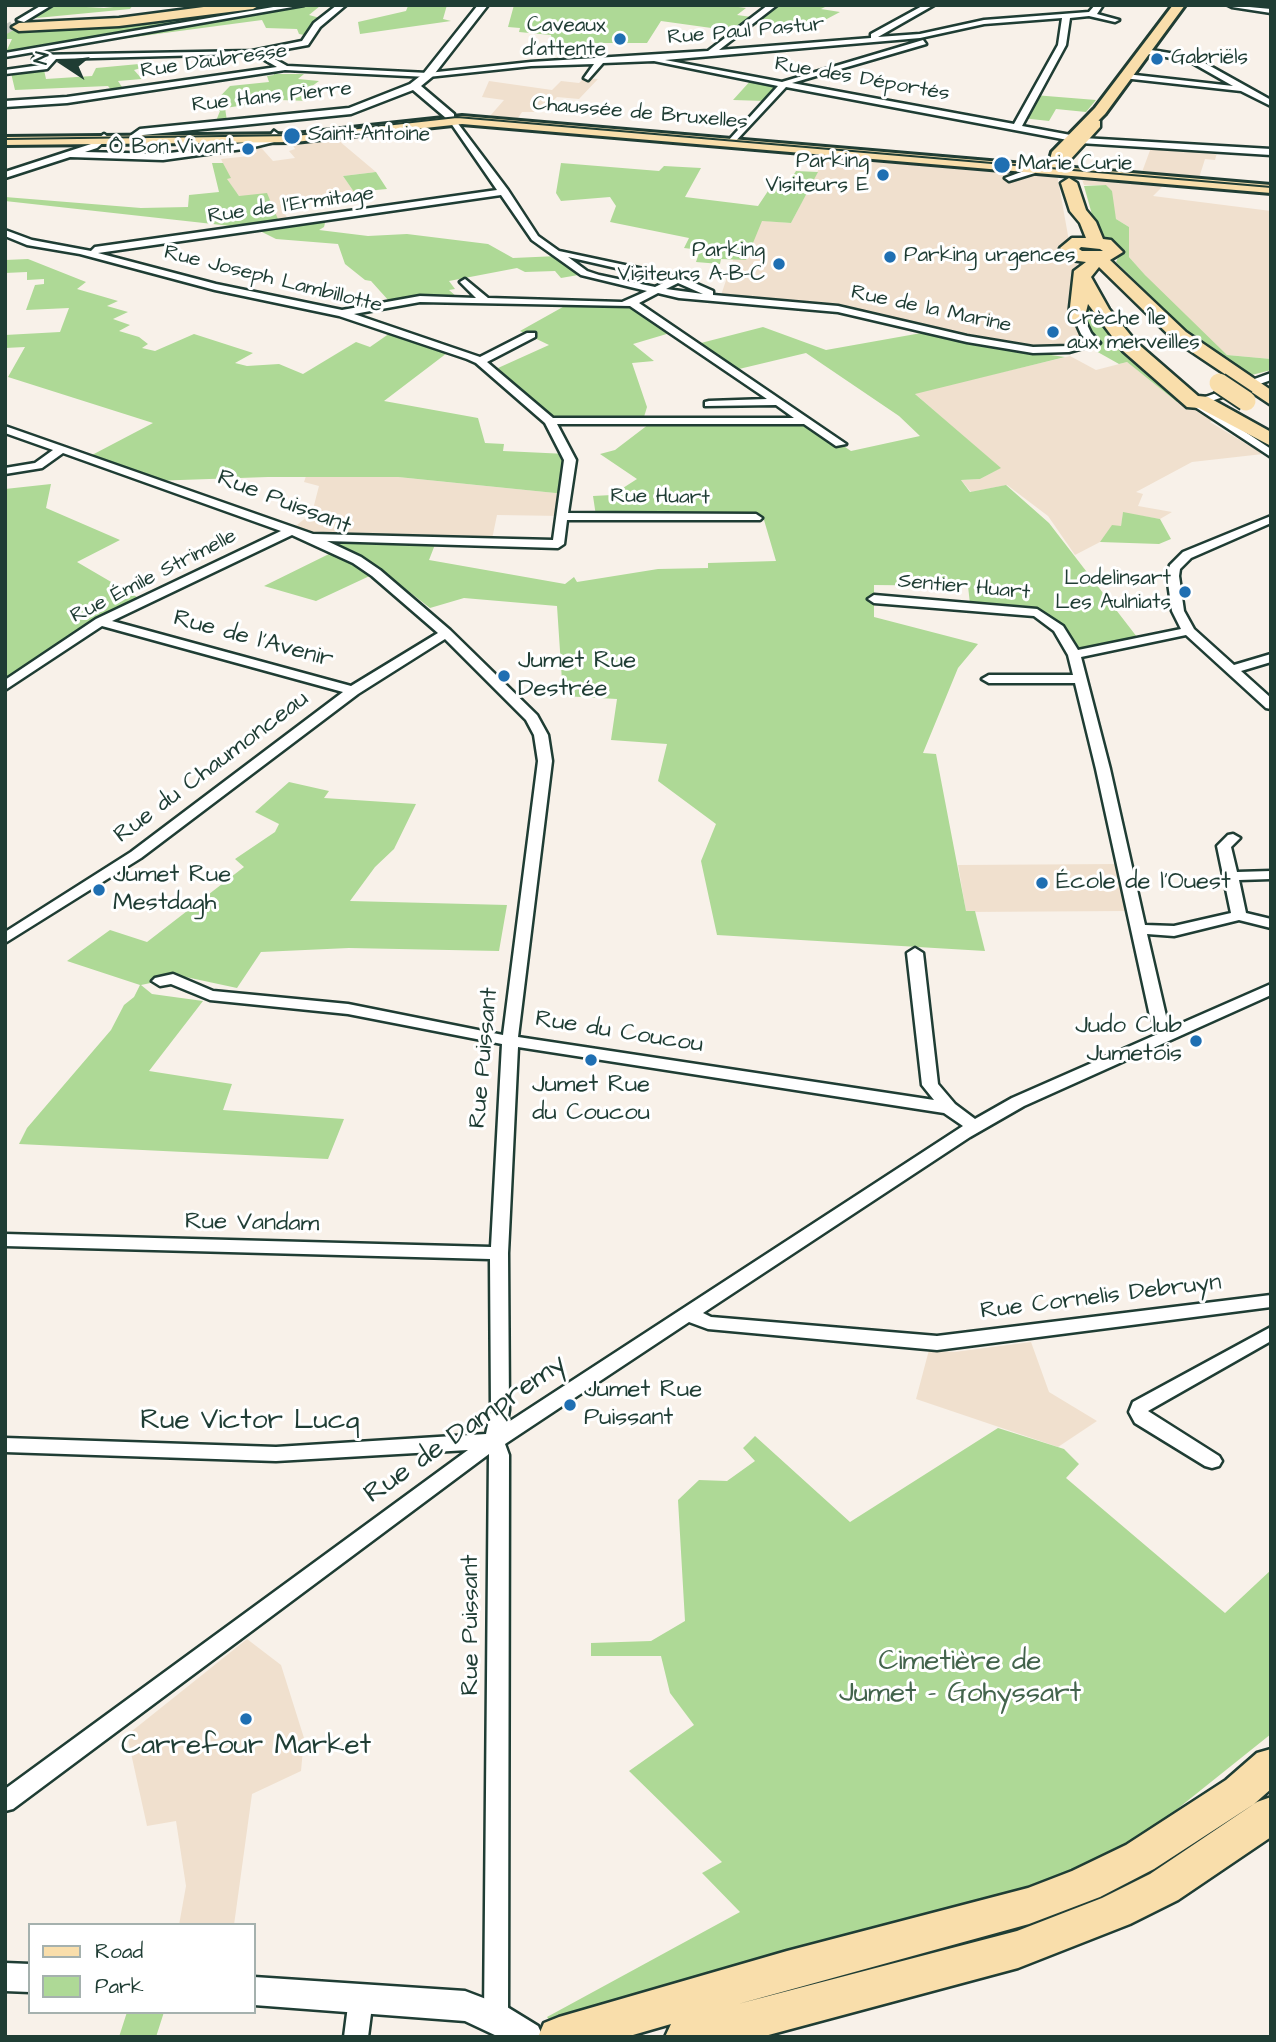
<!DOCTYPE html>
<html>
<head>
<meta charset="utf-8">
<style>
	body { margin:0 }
	#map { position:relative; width:1276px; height:2042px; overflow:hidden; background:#f8f1e9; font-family:"Architects Daughter",sans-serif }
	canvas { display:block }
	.frame { position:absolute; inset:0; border:7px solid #1f3d34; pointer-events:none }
	.legend { position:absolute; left:28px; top:1923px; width:228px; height:91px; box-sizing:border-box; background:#fff; border:2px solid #a5b1ae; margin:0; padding:9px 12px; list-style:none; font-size:21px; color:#1f3d34 }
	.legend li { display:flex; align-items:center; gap:14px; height:35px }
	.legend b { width:35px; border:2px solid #a5b1ae }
	.north { position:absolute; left:28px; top:28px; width:70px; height:70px; -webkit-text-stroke:5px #fff; paint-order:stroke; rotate:283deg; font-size:19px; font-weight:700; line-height:28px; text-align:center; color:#1f3d34 }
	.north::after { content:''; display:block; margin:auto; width:24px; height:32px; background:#1f3d34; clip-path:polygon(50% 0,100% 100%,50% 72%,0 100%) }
</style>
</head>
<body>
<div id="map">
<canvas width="1276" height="2042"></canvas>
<div class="frame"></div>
<ul class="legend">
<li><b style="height:9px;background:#f9deab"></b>Road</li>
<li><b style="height:19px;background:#aed996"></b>Park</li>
</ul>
<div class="north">N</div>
</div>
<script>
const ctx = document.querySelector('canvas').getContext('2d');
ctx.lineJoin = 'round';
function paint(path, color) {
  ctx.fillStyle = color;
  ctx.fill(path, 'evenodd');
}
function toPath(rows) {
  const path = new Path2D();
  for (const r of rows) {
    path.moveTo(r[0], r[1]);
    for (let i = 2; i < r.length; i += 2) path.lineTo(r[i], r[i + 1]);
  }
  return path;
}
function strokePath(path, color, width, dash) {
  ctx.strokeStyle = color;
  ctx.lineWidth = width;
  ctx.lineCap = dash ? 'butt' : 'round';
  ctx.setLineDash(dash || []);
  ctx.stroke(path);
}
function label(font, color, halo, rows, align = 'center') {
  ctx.font = font + ' "Architects Daughter",sans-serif';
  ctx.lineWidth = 6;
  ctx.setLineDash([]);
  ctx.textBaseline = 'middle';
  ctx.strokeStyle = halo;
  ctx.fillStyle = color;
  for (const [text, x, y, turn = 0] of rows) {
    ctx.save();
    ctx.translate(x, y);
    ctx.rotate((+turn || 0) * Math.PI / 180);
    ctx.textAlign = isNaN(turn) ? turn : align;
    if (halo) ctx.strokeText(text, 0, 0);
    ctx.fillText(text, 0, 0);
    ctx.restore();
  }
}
const built = toPath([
	[584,78,598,79,579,99,557,97,541,112,522,112,518,118,490,116,504,100,482,97,489,81,552,90,561,81,579,83],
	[332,135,376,172,343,176,354,192,280,203,289,222,280,224,239,196,226,179,230,178,221,159,249,156,257,152,254,144,257,143,273,161,295,158,289,151,295,149,290,140],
	[1152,145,1218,149,1215,160,1205,159,1199,178,1142,172],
	[828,151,1057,174,1069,241,1063,251,1066,259,1077,264,1097,345,1056,351,1004,346,866,313,720,298,733,260,755,220,791,223],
	[1080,174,1166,183,1153,196,1271,211,1271,359,1227,355,1178,313,1129,257,1129,227,1116,219,1106,185,1084,185],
	[1070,356,1096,370,1127,362,1177,402,1194,403,1218,419,1210,422,1263,454,1192,462,1136,492,1143,494,1138,506,1172,512,1160,519,1123,513,1121,526,1112,526,1102,541,1075,555,1048,516,1007,485,971,492,961,480,980,479,1000,468,914,393],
	[306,476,398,477,565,494,562,516,497,515,491,544,288,532,312,513,319,486,304,482],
	[1118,864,1128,911,966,912,958,865],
	[1031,1342,1049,1392,1097,1421,1058,1447,916,1399,929,1350,954,1352],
	[247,1639,281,1665,304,1738,301,1771,252,1794,234,1925,179,1925,186,1886,176,1821,147,1826,127,1735]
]);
const green = toPath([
	[51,5,104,8,133,5,130,9,26,19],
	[263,5,338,5,320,6,309,15,320,18,309,36,299,34,297,29,266,28,262,20,67,46,47,50,44,55,36,52,48,48,5,54,12,39,5,39,7,31,98,26],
	[421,5,447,5,443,19,451,21,360,34,358,22,406,11,408,6],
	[514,5,723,5,746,8,737,15,759,18,775,5,829,5,821,9,840,12,806,30,744,23,733,31,661,21,647,43,566,43,552,42,551,35,519,32,520,28,508,27],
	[139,64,141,68,134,70,142,79,118,81,124,90,113,92,108,86,15,90,11,73,44,70,46,79,92,76,96,68],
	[272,71,278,74,304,74,298,79,319,81,304,92,318,94,311,101,280,100,225,108,227,121,216,121,220,111,209,108,230,86,269,82,267,76,274,75],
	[752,79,781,83,766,101,733,100],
	[1034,95,1096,100,1086,112,1056,109,1049,121,1022,118],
	[212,163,223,163,231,178,227,179,239,196,267,193,280,224,249,228,5,201,5,197,141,208,188,207,189,195,219,192],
	[561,163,659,171,664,166,701,168,685,197,758,206,772,185,787,185,796,171,818,172,791,223,762,221,746,260,721,259,720,264,696,262,700,250,684,248,689,238,610,222,616,206,610,197,561,201,556,193],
	[376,172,387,189,354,192,343,176],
	[1106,185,1112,191,1116,219,1129,227,1129,257,1145,275,1227,355,1271,359,1271,370,1248,376,1218,361,1116,262,1121,251,1117,244,1098,236,1084,186],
	[326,219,324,227,319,230,368,236,407,234,488,244,513,258,558,256,584,274,561,278,555,271,525,272,517,268,449,281,455,289,449,290,457,297,389,301,371,281,365,280,345,264,338,244,276,239,256,229],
	[28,259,86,282,77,289,118,301,107,306,128,312,113,319,130,325,119,331,139,337,148,344,142,348,155,351,194,334,253,353,235,363,247,366,279,364,303,374,356,342,370,347,393,331,451,350,384,401,478,418,485,443,504,444,503,451,567,454,565,494,398,477,268,477,151,481,92,455,153,423,8,377,25,347,5,348,5,335,60,332,69,308,26,310,35,285,44,284,44,279,27,280,27,272,5,273,5,260],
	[1087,296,1185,402,1177,402,1127,362,1119,364,1087,346,1095,343,1085,331,1079,299],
	[570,303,632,303,670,333,633,344,654,361,632,363,647,407,644,417,556,421,498,368,549,345,520,331],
	[763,327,826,350,927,332,987,346,1065,357,915,394,1001,468,980,479,961,480,970,492,1006,485,1049,523,1137,637,1074,649,1037,613,970,604,968,586,874,585,874,617,978,644,958,668,923,753,936,754,966,911,975,911,985,951,717,935,701,861,716,824,658,781,667,744,611,740,617,699,563,696,557,606,464,598,430,608,377,567,331,542,436,542,429,560,565,584,574,577,577,582,658,569,708,568,708,563,776,561,764,520,596,516,593,496,612,495,637,479,600,454,615,450,653,421,806,421,851,451,920,436,899,416,806,353,739,369,697,344],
	[51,484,46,508,120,540,77,562,142,600,5,690,5,489],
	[1123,512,1160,519,1171,539,1159,544,1100,542,1112,525,1121,526],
	[331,553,376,573,316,601,264,586],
	[289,782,329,791,324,798,416,804,394,849,375,867,350,901,507,905,499,951,349,948,261,952,237,988,167,973,160,981,141,985,152,994,203,1001,149,1071,232,1084,223,1110,344,1119,328,1159,19,1144,27,1128,111,1030,124,1005,134,997,140,985,67,961,110,930,147,942,244,867,235,859,275,832,279,824,255,812],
	[998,1428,1064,1449,1079,1464,1066,1478,1225,1613,1271,1570,1271,1734,1141,1838,1086,1868,1030,1888,556,2029,547,2017,740,1912,702,1873,722,1862,629,1771,694,1725,670,1693,661,1656,591,1656,591,1643,651,1641,685,1621,678,1500,699,1480,727,1481,755,1461,743,1448,755,1436,850,1522],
	[127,2012,164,2012,156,2037,119,2037]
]);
const streetTunnel = toPath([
	[5,30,21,20]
]);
const street = toPath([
	[42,5,52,5,24,22,17,20,42,5],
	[285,5,304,5,5,57,5,53,285,5],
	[337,5,346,5,320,27,308,45,264,53,287,66,428,73,531,62,708,51,768,5,777,5,719,50,871,38,871,34,924,5,934,5,878,37,920,34,984,20,1089,12,1095,5,1103,5,1097,14,1119,20,1115,22,1089,16,1070,18,1066,45,1022,126,1076,136,1077,138,1073,141,786,87,731,146,728,145,728,141,778,86,654,61,603,63,588,80,584,78,594,64,531,66,428,77,285,70,67,103,5,107,5,101,67,97,277,67,258,56,243,54,56,59,47,69,5,74,5,70,41,65,47,59,33,59,36,55,252,51,302,41,314,23,337,5],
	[1062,18,1058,45,1014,124,792,83,926,44,923,40,782,82,665,60,920,38,984,24,1062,18],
	[1228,5,1271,9,1271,13,1232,7,1228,5],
	[1145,49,1194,57,1271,100,1271,106,1241,91,1123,78,1123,74,1126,74,1233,86,1189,61,1142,53,1145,49],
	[450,113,508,190,538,236,559,251,681,277,713,291,713,295,838,306,967,336,1033,347,1069,346,1088,342,1081,334,1073,316,1078,313,1082,314,1091,333,1100,343,1069,352,1033,353,967,342,838,312,679,298,658,293,639,303,846,444,836,446,804,424,557,424,576,460,568,513,756,514,762,518,760,520,567,520,564,544,558,548,327,541,361,557,380,570,450,630,537,715,548,735,552,761,518,1037,934,1100,922,1085,907,953,915,948,923,953,938,1084,955,1104,975,1119,1012,1098,1160,1033,1150,1016,1096,769,1075,683,989,683,982,679,989,675,1073,675,1068,655,1054,631,1034,616,874,603,868,599,874,595,1037,609,1063,626,1078,650,1181,629,1172,611,1167,576,1170,565,1183,552,1271,516,1271,523,1191,558,1180,569,1179,576,1184,611,1194,629,1234,665,1271,654,1271,662,1241,671,1271,698,1271,709,1266,708,1186,635,1081,657,1110,769,1145,925,1174,926,1231,913,1217,846,1228,835,1233,834,1240,838,1231,847,1237,872,1271,871,1271,879,1239,880,1246,913,1271,919,1271,928,1239,920,1174,936,1147,934,1166,1016,1173,1027,1271,984,1271,995,1024,1106,970,1137,703,1313,711,1317,937,1336,1271,1295,1271,1307,937,1350,708,1329,689,1322,505,1444,509,1455,508,2017,504,2025,496,2028,488,2025,484,2017,489,1454,13,1809,5,1811,5,1789,468,1450,276,1461,5,1452,5,1438,276,1447,486,1434,491,1410,490,1259,5,1246,5,1234,491,1247,502,1044,348,1014,210,1000,171,984,160,986,152,981,155,978,173,974,213,991,348,1004,503,1035,538,761,534,735,526,720,445,639,358,694,141,858,5,943,5,932,131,852,343,692,102,626,5,690,5,680,96,619,281,531,63,453,42,468,5,474,5,468,35,463,53,450,5,433,5,426,313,534,553,540,564,460,545,423,476,363,467,359,339,316,215,290,80,254,27,245,5,236,5,230,32,240,91,251,95,247,497,190,446,116,450,113],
	[501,195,532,240,581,275,647,291,622,302,488,298,465,279,460,282,476,298,420,296,342,310,216,284,98,253,501,195],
	[568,257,669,280,655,287,599,275,587,271,568,257],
	[678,283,703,294,666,289,678,283],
	[420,302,630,306,767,399,709,401,705,402,705,406,776,405,794,418,553,418,487,362,535,337,535,333,527,333,480,357,354,314,420,302],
	[292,535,353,563,372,576,438,633,351,686,112,621,292,535],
	[518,1047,944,1113,963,1126,507,1423,509,1410,508,1253,518,1047],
	[274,131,278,134,274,142,250,148,163,160,70,157,5,178,5,172,91,144,104,134,108,137,107,139,97,148,85,152,163,154,250,142,268,138,274,131],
	[1083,138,1271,149,1271,155,1080,143,1079,141,1083,138],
	[1032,168,1035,169,1035,173,1009,181,1005,178,1032,168],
	[1271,373,1271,380,1203,404,1271,449,1271,457,1189,403,1271,373],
	[1271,1327,1271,1341,1148,1411,1219,1456,1222,1461,1219,1466,1212,1468,1205,1466,1135,1423,1129,1412,1133,1402,1271,1327],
	[361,1987,369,1990,373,1998,368,2037,344,2037,349,1998,353,1990,361,1987]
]);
const secondary = toPath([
	[478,5,488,5,432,77,421,86,454,114,454,118,446,118,413,90,351,114,143,135,132,142,126,139,140,129,349,108,410,84,424,73,478,5],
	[5,1963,30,1964,30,1992,5,1991,5,1963],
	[254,1977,465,1991,507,2007,538,2026,543,2037,499,2037,465,2021,254,2005,254,1977]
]);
const primary = toPath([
	[1173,5,1185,5,1105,114,1063,156,1062,167,1271,185,1271,193,462,124,295,142,5,145,5,137,295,134,462,116,1048,166,1052,152,1095,108,1173,5]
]);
const highway = toPath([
	[219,5,260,5,253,9,119,26,19,31,12,27,19,23,119,18,219,5],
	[1095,119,1100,121,1100,127,1069,161,1057,161,1057,155,1090,121,1095,119],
	[1069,178,1077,183,1086,210,1096,222,1103,239,1111,240,1123,252,1110,260,1186,332,1271,390,1271,405,1174,340,1099,267,1091,277,1109,309,1137,343,1198,396,1208,397,1271,432,1271,446,1199,408,1187,407,1123,351,1088,304,1084,320,1072,320,1069,316,1074,271,1086,262,1071,260,1060,248,1072,238,1086,238,1080,223,1070,211,1061,183,1069,178],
	[1081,247,1100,249,1103,251,1082,251,1079,249,1081,247],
	[1271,1749,1271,1789,1254,1804,1154,1869,1100,1897,1029,1924,738,2004,1017,1931,1102,1898,1150,1874,1257,1802,1271,1797,1271,1837,1178,1900,1130,1924,1018,1968,761,2037,665,2037,671,2024,626,2037,538,2037,544,2023,559,2017,787,1951,1028,1888,1072,1871,1126,1845,1226,1780,1257,1753,1271,1749]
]);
const tram = toPath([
	[5,139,296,135,457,117,1271,187]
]);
const highwayBridge = toPath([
	[1219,383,1246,401]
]);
const markers = [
	[620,39,7,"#1f6fb2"],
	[1157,59,7,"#1f6fb2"],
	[292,136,9,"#1f6fb2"],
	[248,149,7,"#1f6fb2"],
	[1002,165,9,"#1f6fb2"],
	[883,175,7,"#1f6fb2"],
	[890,257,7,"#1f6fb2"],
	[779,264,7,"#1f6fb2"],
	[1053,332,7,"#1f6fb2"],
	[1185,592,7,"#1f6fb2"],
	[504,676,7,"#1f6fb2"],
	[1042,883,7,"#1f6fb2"],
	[99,890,7,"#1f6fb2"],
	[1196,1041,7,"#1f6fb2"],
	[591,1060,7,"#1f6fb2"],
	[570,1405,7,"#1f6fb2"],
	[246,1719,7,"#1f6fb2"]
];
const farPoinames = [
	["Caveaux",606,27],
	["d'attente",606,51],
	["Gabriëls",1171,59,"left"],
	["Saint-Antoine",308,136,"left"],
	["Ô Bon Vivant",234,149],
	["Parking",869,163],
	["Visiteurs E",869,187],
	["Marie Curie",1018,165,"left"],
	["Parking",765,252],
	["Visiteurs A-B-C",765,276],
	["Parking urgences",904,257,"left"],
	["Crèche Île",1067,320,"left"],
	["aux merveilles",1067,344,"left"],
	["Lodelinsart",1171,580],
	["Les Aulniats",1171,604]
];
const farStreetnames = [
	["Rue Paul Pastur",746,32,-5],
	["Rue Daubresse",214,62,-8],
	["Rue des Déportés",862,80,10],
	["Rue Hans Pierre",272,98,-6],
	["Chaussée de Bruxelles",640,114,5],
	["Rue de l'Ermitage",291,206,-8],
	["Rue Joseph Lambillotte",273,280,14],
	["Rue de la Marine",931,310,12],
	["Rue Huart",660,498,1],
	["Rue Émile Strimelle",154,577,-27],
	["Sentier Huart",964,588,5]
];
const streetNames = [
	["Rue Puissant",284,503,21],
	["Rue de l'Avenir",253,640,15],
	["Rue du Chaumonceau",212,768,-37],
	["Rue du Coucou",619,1033,9],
	["Rue Puissant",485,1058,-85],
	["Rue Vandam",252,1224,1],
	["Rue Cornelis Debruyn",1101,1298,-7],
	["Rue Puissant",472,1625,-90]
];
const poiNames = [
	["Jumet Rue",518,662],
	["Destrée",518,690],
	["Jumet Rue",113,876],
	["Mestdagh",113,904],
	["École de l'Ouest",1056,883],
	["Judo Club",1182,1027,"right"],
	["Jumetois",1182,1055,"right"],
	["Jumet Rue",591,1086,"center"],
	["du Coucou",591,1114,"center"],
	["Jumet Rue",584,1391],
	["Puissant",584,1419]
];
const nearStreetnames = [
	["Rue Victor Lucq",250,1422],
	["Rue de Dampremy",466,1430,-35]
];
const nearParknames = [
	["Cimetière de",960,1663],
	["Jumet - Gohyssart",960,1695]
];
const nearPoinames = [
	["Carrefour Market",246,1747]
];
paint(built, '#f0e0ce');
paint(green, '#aed996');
strokePath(streetTunnel, '#cdcdc5', 9, [9, 4.5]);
strokePath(street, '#1f3d34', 5);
strokePath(secondary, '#1f3d34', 5);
strokePath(primary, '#1f3d34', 6);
strokePath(highway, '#1f3d34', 5);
paint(street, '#fff');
paint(secondary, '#fff');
paint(primary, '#f9deab');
paint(highway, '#f9deab');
strokePath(tram, '#1f3d34', 2);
strokePath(highwayBridge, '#1f3d34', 23, []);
strokePath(highwayBridge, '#f9deab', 19);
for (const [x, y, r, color] of markers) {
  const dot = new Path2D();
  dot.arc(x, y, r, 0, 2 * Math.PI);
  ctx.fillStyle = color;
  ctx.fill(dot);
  strokePath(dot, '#fff', 2.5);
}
label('21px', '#1f3d34', '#fff', farPoinames, 'right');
label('21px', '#1f3d34', '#fff', farStreetnames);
label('24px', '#1f3d34', '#fff', streetNames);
label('24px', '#1f3d34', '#fff', poiNames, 'left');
label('28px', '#1f3d34', '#fff', nearStreetnames);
label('28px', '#43644c', '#fff', nearParknames);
label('28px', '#1f3d34', '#fff', nearPoinames);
</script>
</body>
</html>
